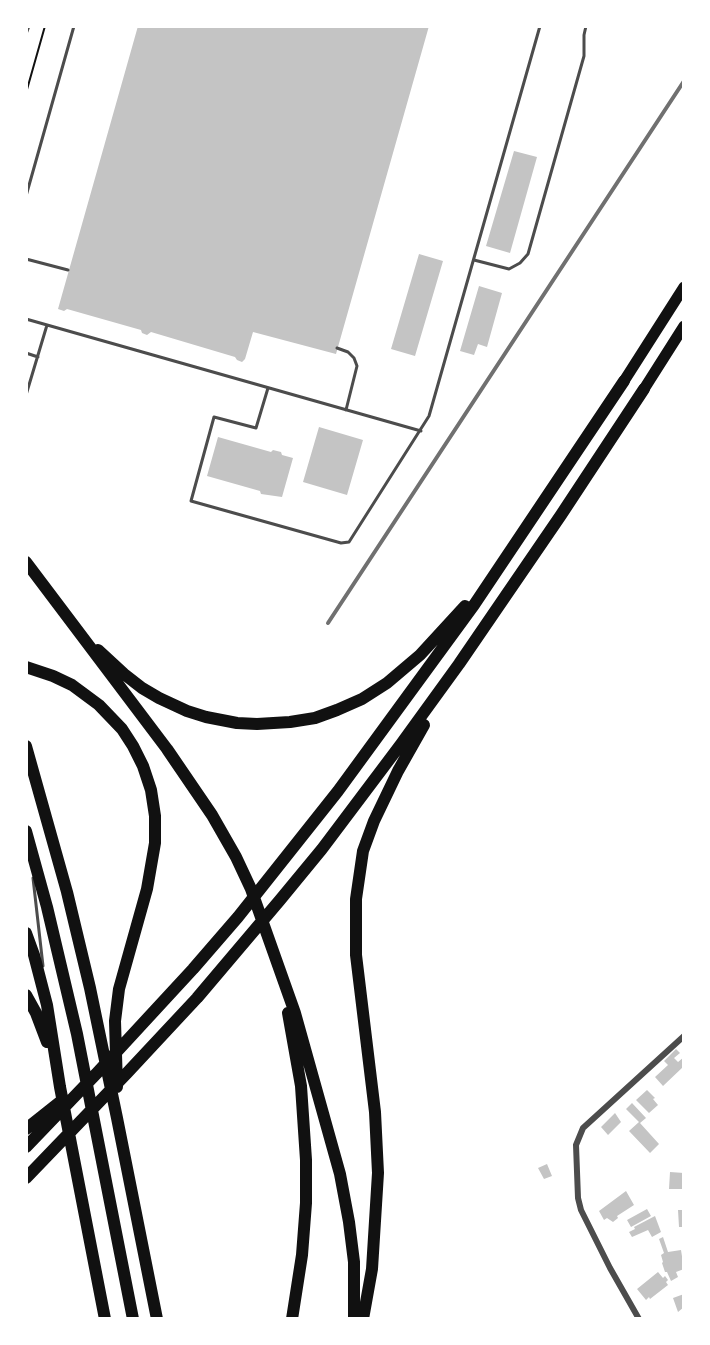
<!DOCTYPE html>
<html>
<head>
<meta charset="utf-8">
<style>
	body { margin:0 }
	#map { position:relative; width:710px; height:1345px; overflow:hidden; background:#fff; font-family:"PT Sans Narrow",sans-serif }
	canvas { display:block }
	.frame { position:absolute; inset:0; border:28px solid #fff; pointer-events:none }
</style>
</head>
<body>
<div id="map">
<canvas width="710" height="1345"></canvas>
<div class="frame"></div>
</div>
<script>
const ctx = document.querySelector('canvas').getContext('2d');
ctx.lineJoin = 'round';
function paint(path, color) {
  ctx.fillStyle = color;
  ctx.fill(path, 'evenodd');
}
function toPath(rows) {
  const path = new Path2D();
  for (const r of rows) {
    path.moveTo(r[0], r[1]);
    for (let i = 2; i < r.length; i += 2) path.lineTo(r[i], r[i + 1]);
  }
  return path;
}
function strokePath(path, color, width, dash) {
  ctx.strokeStyle = color;
  ctx.lineWidth = width;
  ctx.lineCap = dash ? 'butt' : 'round';
  ctx.setLineDash(dash || []);
  ctx.stroke(path);
}
const building = toPath([
	[138,26,429,26,336,354,253,332,245,359,242,362,237,360,235,357,151,332,147,335,142,333,141,330,67,309,64,311,58,309],
	[514,151,537,157,510,253,486,246],
	[419,254,443,261,415,356,391,349],
	[479,286,502,293,487,347,478,344,474,355,460,351],
	[319,427,363,440,347,495,303,482],
	[218,437,271,452,273,450,281,452,282,455,293,458,282,497,261,494,260,491,207,476],
	[676,1049,680,1053,674,1058,678,1062,684,1057,684,1069,683,1067,663,1086,655,1077,668,1065,664,1061],
	[647,1090,655,1098,653,1099,658,1105,649,1113,636,1100],
	[632,1103,646,1118,640,1123,659,1144,650,1153,629,1131,639,1122,626,1109],
	[615,1113,621,1122,608,1135,601,1127],
	[547,1164,552,1176,544,1179,538,1168],
	[670,1172,684,1173,684,1189,669,1189],
	[626,1191,634,1205,617,1216,618,1218,613,1222,607,1218,604,1220,599,1211],
	[647,1209,651,1216,631,1227,627,1220],
	[678,1210,684,1210,684,1227,679,1227],
	[655,1216,661,1232,652,1237,648,1230,632,1237,629,1232,635,1229,634,1227],
	[663,1237,668,1252,681,1250,684,1269,676,1272,678,1277,671,1281,667,1272,665,1272,662,1263,663,1262,661,1255,664,1253,659,1239],
	[658,1272,663,1278,665,1276,668,1280,666,1282,668,1285,650,1299,649,1297,646,1300,637,1289],
	[684,1294,684,1307,678,1312,673,1298]
]);
const path = toPath([
	[26,93,45,26]
]);
const service = toPath([
	[26,34,29,26],
	[26,196,74,26],
	[26,259,68,270],
	[474,260,509,269,520,263,528,254,584,56,584,35,586,26],
	[26,319,421,431],
	[337,348,348,352,354,358,357,366,346,410],
	[26,353,38,357],
	[268,388,256,428,214,417,191,501,341,543,349,542,429,416,540,26],
	[26,395,47,325],
	[33,878,43,966]
]);
const minor = toPath([
	[639,1319,610,1268,581,1210,578,1198,576,1145,583,1128,684,1036]
]);
const trunk = toPath([
	[624,381,684,287],
	[644,389,684,326]
]);
const motorway = toPath([
	[26,562,167,749,212,815,236,857,251,889,295,1013,340,1174,349,1222,354,1262,354,1319],
	[98,650,124,674,142,688,159,698,187,711,206,717,237,723,257,724,290,722,315,718,337,710,362,699,387,683,420,655,465,606],
	[26,667,53,676,72,685,99,705,122,729,133,746,143,766,151,790,155,816,155,843,147,889,119,989,115,1021,117,1087],
	[26,746,67,892,90,988,117,1118,157,1319],
	[26,831,47,907,77,1034,133,1319],
	[26,933,34,955,47,1005,60,1087,105,1319],
	[26,995,36,1013,47,1042],
	[288,1013,301,1086,306,1160,306,1203,302,1255,292,1319],
	[26,1129,60,1102],
	[26,1147,97,1073,193,969,238,917,338,791,474,605,624,381],
	[26,1178,127,1073,197,998,280,900,322,849,401,744,459,664,561,515,644,389],
	[363,1319,372,1269,378,1173,375,1112,356,955,356,899,363,851,374,821,398,771,424,725]
]);
const rail = toPath([
	[328,623,684,81]
]);
paint(building, '#c4c4c4');
strokePath(path, '#111', 2);
strokePath(service, '#4c4c4c', 3);
strokePath(minor, '#4c4c4c', 6);
strokePath(trunk, '#111', 11);
strokePath(motorway, '#111', 12);
strokePath(rail, '#707070', 4);
</script>
</body>
</html>
